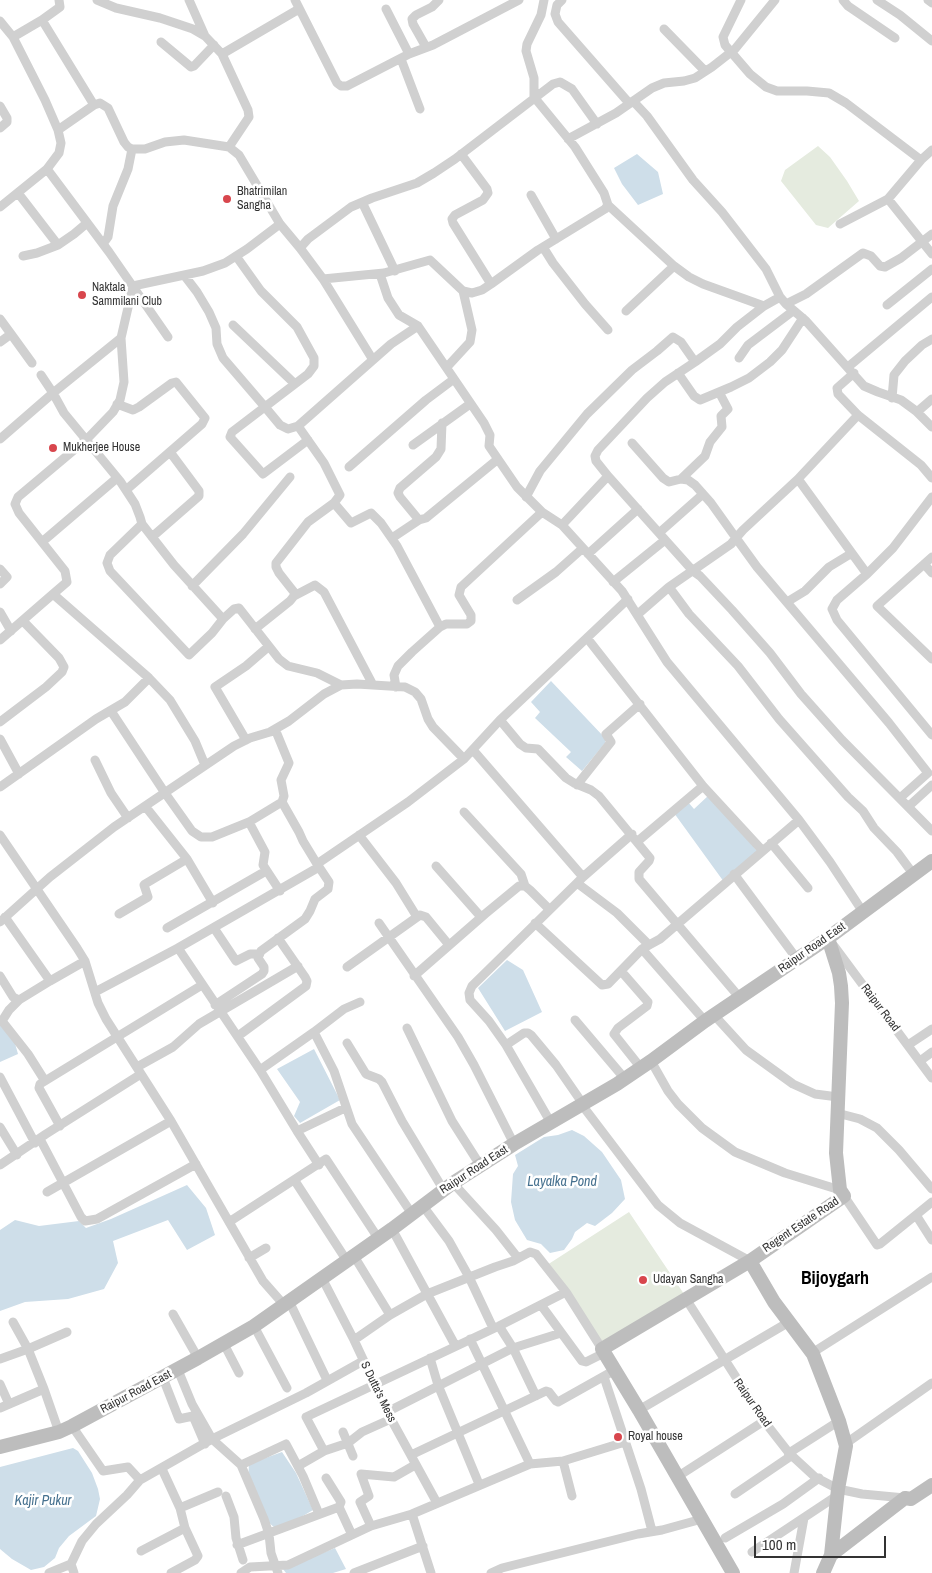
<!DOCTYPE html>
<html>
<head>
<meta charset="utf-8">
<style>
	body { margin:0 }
	#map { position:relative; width:932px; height:1573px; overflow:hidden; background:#fff; font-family:"Archivo Narrow",sans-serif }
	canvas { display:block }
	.scale { position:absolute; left:754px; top:1536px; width:132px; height:22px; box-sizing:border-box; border:2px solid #333; border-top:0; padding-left:6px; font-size:15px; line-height:18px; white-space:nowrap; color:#333; -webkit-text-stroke:4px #fff; paint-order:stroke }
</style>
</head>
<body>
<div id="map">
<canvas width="932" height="1573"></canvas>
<div class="scale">100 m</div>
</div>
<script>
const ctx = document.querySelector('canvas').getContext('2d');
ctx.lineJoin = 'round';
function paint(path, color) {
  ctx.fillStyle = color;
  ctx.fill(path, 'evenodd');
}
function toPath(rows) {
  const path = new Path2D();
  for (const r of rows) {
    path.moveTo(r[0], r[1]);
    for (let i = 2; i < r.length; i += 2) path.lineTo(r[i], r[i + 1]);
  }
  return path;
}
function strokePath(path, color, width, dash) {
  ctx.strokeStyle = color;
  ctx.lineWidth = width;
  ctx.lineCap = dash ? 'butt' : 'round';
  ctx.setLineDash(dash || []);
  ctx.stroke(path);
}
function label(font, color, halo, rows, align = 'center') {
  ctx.font = font + ' "Archivo Narrow",sans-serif';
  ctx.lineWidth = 5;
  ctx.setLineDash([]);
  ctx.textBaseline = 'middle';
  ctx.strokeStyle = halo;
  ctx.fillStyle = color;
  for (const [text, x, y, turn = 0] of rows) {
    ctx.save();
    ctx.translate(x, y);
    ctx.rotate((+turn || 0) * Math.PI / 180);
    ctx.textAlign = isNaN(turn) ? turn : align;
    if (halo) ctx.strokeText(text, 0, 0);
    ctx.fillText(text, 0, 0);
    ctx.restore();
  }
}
const green = toPath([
	[818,146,830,157,847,181,859,201,828,228,816,225,781,181,785,170],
	[629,1212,686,1297,601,1347,547,1265]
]);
const water = toPath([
	[637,154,658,172,663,194,638,205,622,184,614,168],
	[551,681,605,738,605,743,582,771,566,757,571,752,535,718,540,712,531,702],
	[709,795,758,852,724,882,674,813,688,802,694,809],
	[507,960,523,970,542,1012,505,1031,478,988],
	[0,1023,14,1040,18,1054,0,1062],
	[314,1049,340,1100,300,1123,294,1116,300,1102,277,1069],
	[572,1130,584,1136,602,1152,621,1180,625,1199,612,1213,595,1226,587,1223,575,1232,572,1239,564,1250,550,1253,541,1244,527,1240,515,1220,511,1202,513,1174,518,1166,515,1155,544,1137,558,1135],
	[187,1185,206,1208,215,1235,187,1250,168,1220,113,1241,118,1263,104,1289,68,1299,25,1302,0,1311,0,1230,15,1220,39,1226,79,1221,86,1228,111,1219],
	[73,1448,78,1451,92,1473,98,1489,100,1499,96,1516,69,1536,59,1548,55,1558,44,1567,31,1570,12,1559,0,1549,0,1467],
	[282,1452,296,1473,313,1510,286,1526,275,1528,267,1521,248,1480,249,1464],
	[335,1548,346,1569,333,1573,286,1573,283,1569]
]);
const street = toPath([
	[97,0,116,8,160,18,193,29,205,36,222,54],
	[189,0,205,36],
	[295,0,337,83,341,86,347,86,409,54,433,45,519,0],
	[562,0,557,5,555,14,558,22,629,103],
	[741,0,723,37,725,45,750,74,766,87,777,91,807,91,829,93,846,103,921,160,932,150],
	[843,0,848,6,895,38],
	[877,0,900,15,932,41],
	[928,0,932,3],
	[299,9,222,54,248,110,249,117,229,147,239,155,280,224,300,248],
	[386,9,409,54],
	[42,20,94,105],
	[0,21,13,37,45,100,58,130,61,143,59,153,47,169,0,207],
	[664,29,705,71],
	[13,37,42,20,60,7,59,0],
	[161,42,191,67,194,66,214,45],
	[426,47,413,24,412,19,416,15,432,7,439,0],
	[401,59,420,109],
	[0,106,7,118,7,122,0,128],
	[58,130,94,105,100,103,108,108,124,142,128,147,132,149,145,149,165,142,184,140,229,147],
	[568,139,616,113,652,88,664,83,684,81,695,78,712,67,735,49,775,0],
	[461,154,487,189,488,193,483,200,455,215,452,219,453,223,491,284],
	[47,169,109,252,168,337],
	[18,193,58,245],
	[531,195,556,239],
	[888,199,932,254],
	[362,202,395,271],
	[608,205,674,266,689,277,703,284,764,306],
	[840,224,888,199,921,160],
	[103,244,108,237,113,206,128,169,132,149],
	[543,247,553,263,585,304,608,330],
	[23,256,37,253,58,245,74,234,87,223],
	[236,256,261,291,297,327,314,358,314,366,308,374,232,432,230,437,263,474,308,440],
	[380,274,388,298,399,315,418,326,484,423,490,435,489,446,517,487,542,512,562,525,622,591,667,662,799,820,830,862,863,912],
	[184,275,197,292,209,312,216,328,217,344,223,358,265,407,280,425,288,429,298,426,391,344,418,326],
	[323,279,384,273,430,260,463,291,472,293,482,290,491,284,538,250,605,209,608,205,604,193,575,147,534,97,534,78,526,51,527,44,541,15,544,0],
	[780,297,786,304,806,321,864,386,878,392,901,400,916,411,932,427],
	[786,304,806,294,863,253,871,256,880,266,885,267,901,258,932,234],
	[887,305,932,269],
	[626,311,674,266],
	[0,319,11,334,0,342],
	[233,325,295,384],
	[11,334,32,363],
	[739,358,748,345,793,311],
	[373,360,323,279,300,248,308,239,351,207,372,198,417,183,434,173,455,159,553,84,560,82,572,89,597,124],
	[447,367,470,342,472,330,463,291],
	[848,367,932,297],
	[678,373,694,396,700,400,731,387,749,378,770,362,782,350,803,318],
	[854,373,837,388,838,394,858,415,921,465,932,478],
	[41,375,53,393,121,338],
	[892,398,894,375,905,361,922,345,932,339],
	[117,404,133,410,139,407,172,383,176,382,205,418,202,424,126,490],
	[917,412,932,399],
	[442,423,441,449,436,457,400,488,398,493,400,497,419,520,426,518,498,459],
	[0,439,53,393,64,413,120,481,135,504,140,517,142,524,110,555,107,563,110,571,189,655,212,633,223,619,174,565,142,524],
	[632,443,663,478,669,482,681,479,688,480,695,485,711,503,736,538,743,530,798,479,867,574,837,600,832,609,837,620,932,735],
	[413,445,470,404],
	[349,467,426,400,454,379],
	[608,476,596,461,595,456,598,450,647,398,665,382,695,362],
	[681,479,705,456,710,442,722,427,721,416,728,409,719,392],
	[798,479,858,415],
	[526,497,540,471,587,414,632,370,657,351,673,337,681,342,695,362,720,344,737,327,764,306,780,297,766,269,722,212,693,180,647,116,633,101],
	[334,503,351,523,371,513,381,523,397,546,440,627],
	[562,525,608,476,693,571,700,576,732,610,770,653,801,694,842,740,932,831],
	[659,533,703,494],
	[152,537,199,496,199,491,170,452],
	[392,538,419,520],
	[42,542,117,478],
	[588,554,638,509],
	[932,557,877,606,932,659],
	[924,564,932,573],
	[0,569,7,577,0,584],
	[867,574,893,548,932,497],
	[613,582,665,540],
	[192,586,243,534,290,477],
	[669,587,689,614,738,666,779,719,848,797,863,811,874,828,897,852,914,875],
	[294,596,315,585,324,592,373,685],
	[517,600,556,572,583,548],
	[787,602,805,591,829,567,852,553],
	[0,612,11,631],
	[638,614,669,587,731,544,736,538,757,567,889,723,928,773,900,798],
	[223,619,234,609,239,608,279,659,288,666,317,673,341,685],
	[255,629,290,601,294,596,294,592,290,587,279,573,276,567,276,563,308,522,334,503,340,495,324,463,298,426],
	[587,638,703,786,762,850],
	[0,640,53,594],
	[396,687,394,675,398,666,412,652,440,627,446,624,467,624,471,621,471,615,459,595,461,587,542,512],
	[111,711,165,793,192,831,201,837,212,837,249,822,282,802,299,832,303,841,317,864],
	[500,720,520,744,526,748,538,749,566,778,574,783,591,790,599,796,650,858,649,861,639,872,639,879,740,998],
	[0,722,46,687,62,672,64,667,59,658,23,621],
	[275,729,289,763,281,780,284,796,282,802],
	[0,739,19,774],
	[246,740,215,687,246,666,268,647],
	[473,750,583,877,577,883,617,913,649,945,642,949,705,1021],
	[95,760,111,793,128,818],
	[205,765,195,741,170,700,149,678,53,594,67,582,65,571,19,513,15,504,18,497,87,439,113,412,120,400,124,382,121,338,133,286,203,271,225,263,247,249,280,224],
	[577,785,611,742,606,734,640,704],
	[0,787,96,719,125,702,149,678],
	[145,806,187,859,213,903],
	[909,806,932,785],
	[464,812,521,874,525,886],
	[249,822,265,852,263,865,280,891],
	[0,835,77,948,85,961,98,1003,106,1019,171,1121,263,1281,285,1306],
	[359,835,396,883,417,917],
	[638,841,703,786],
	[771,843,808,888],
	[436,866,481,917],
	[734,874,797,959],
	[583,877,632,834],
	[119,914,148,897,144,885,145,884,187,859],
	[5,917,50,981,85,961],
	[0,922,50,877,114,827,234,746,250,738,270,732,289,721,324,694,341,685,357,684,405,687,415,692,421,699,428,719,433,727,464,759],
	[379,923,458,1037,474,1065,514,1144],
	[535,923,602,985,608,984,642,949],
	[167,928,266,871],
	[214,928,236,961,250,954,258,954],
	[649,945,660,939,799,820],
	[834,946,932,1078],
	[178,948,319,867],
	[347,967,420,915,426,917,449,945],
	[621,971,648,1002,647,1006,618,1028,614,1034,641,1068],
	[0,976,13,997,19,1000,50,981],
	[414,976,485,914,519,886,525,886,530,890,549,909],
	[95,992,178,948,260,1070,314,1032,334,1071,352,1124,412,1214],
	[19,1000,9,1010,2,1021,28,1054,45,1081],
	[215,1005,262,974,264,971,264,967,258,958,261,951,305,919,310,911,315,899,328,889,329,882,317,864,408,802,464,759,500,720,628,599],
	[714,1015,746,1050,793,1084,815,1094,838,1097],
	[575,1020,625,1079],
	[407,1028,452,1121,480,1165],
	[314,1032,344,1009,360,1002],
	[238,1036,306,986,307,981,305,977,278,938],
	[347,1043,366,1074,379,1079,382,1082,402,1121,443,1189],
	[506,1045,524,1033,528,1033,531,1035,556,1065,583,1104],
	[908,1045,932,1029],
	[651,1061,668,1091,678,1104,702,1128,735,1152,785,1173,840,1190],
	[920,1061,932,1052],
	[137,1067,173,1047,199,1024,298,966],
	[260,1070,297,1131,345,1108],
	[0,1077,35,1143],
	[582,1105,658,1205,680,1223,750,1261],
	[837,1113,860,1119,877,1128,899,1150,932,1189],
	[551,1123,506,1045,489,1021,470,1000,469,993,472,986,577,883],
	[60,1126,39,1088,40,1084,202,985],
	[0,1127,17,1155],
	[297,1131,319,1165],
	[40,1139,81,1217,85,1221,97,1219,196,1164],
	[0,1165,46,1134,141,1074],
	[295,1181,347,1261],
	[453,1183,496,1230,518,1258],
	[47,1192,171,1121],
	[844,1196,877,1245,880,1244,916,1215],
	[932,1202,916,1215,932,1240],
	[423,1206,449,1241,469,1277,493,1328],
	[229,1222,326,1159,378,1238],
	[392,1229,455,1345],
	[354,1256,390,1315],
	[249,1258,266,1248],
	[322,1278,354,1340,391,1419,437,1503],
	[686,1299,764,1421,789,1453,815,1477,838,1489,862,1494,905,1498],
	[289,1301,327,1380],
	[541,1305,582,1361,586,1362,604,1353],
	[173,1314,198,1358],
	[13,1322,28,1349,44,1389,59,1432],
	[254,1326,287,1388],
	[499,1326,513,1348,536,1396],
	[470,1339,530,1464],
	[354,1340,390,1315,427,1294,495,1267,513,1261,530,1252,536,1254,566,1292,602,1349],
	[224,1344,239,1373],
	[812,1353,932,1277],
	[430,1358,438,1385,479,1484],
	[0,1359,28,1349,67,1332],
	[178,1370,192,1404,212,1439,241,1465,264,1519,269,1534,271,1553,278,1573],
	[604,1377,641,1489,652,1531],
	[163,1378,179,1419,193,1416,205,1444],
	[0,1384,9,1404],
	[0,1408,44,1389],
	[639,1410,789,1322],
	[387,1412,513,1348,561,1333],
	[72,1426,103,1471,128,1467,140,1480,212,1439,306,1393,363,1361],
	[343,1432,353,1456],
	[845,1444,932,1383],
	[324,1451,306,1417,499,1326,566,1292],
	[411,1455,546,1391,549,1392,556,1401,558,1402,615,1370],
	[563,1461,572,1496],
	[241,1465,286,1444,303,1476,319,1514],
	[415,1465,394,1477,361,1474,369,1496,360,1502,371,1526,412,1514,530,1464,563,1461,625,1442],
	[298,1466,324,1451,348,1443,362,1432,391,1419],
	[162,1469,180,1508,185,1528,198,1556,195,1560,171,1573],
	[677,1477,764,1421],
	[326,1478,341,1502,339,1507,352,1535],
	[735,1494,788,1458,789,1453,839,1421],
	[226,1496,234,1517,236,1538,243,1560],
	[180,1508,218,1492],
	[412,1514,431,1573],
	[725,1538,783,1504,819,1478],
	[237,1545,339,1507],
	[141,1551,185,1528],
	[752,1552,838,1495],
	[71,1564,82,1541,96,1524,127,1495,140,1480],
	[49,1573,71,1564,74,1573],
	[241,1573,250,1567,288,1565,371,1526],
	[354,1573,423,1546],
	[491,1573,502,1568,638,1534,662,1530,702,1519],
	[794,1573,804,1518]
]);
const secondary = toPath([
	[750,1261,774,1302,813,1354,839,1421,846,1446,838,1489,831,1555,823,1573],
	[0,1447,59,1432,72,1426,198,1358,254,1326,392,1229,453,1183,514,1144,617,1084,651,1061,705,1021,828,938,932,861],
	[831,1555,905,1498,911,1499,932,1485],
	[733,1573,639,1410,602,1349,750,1261,844,1196,840,1190,836,1153,842,1003,841,986,839,973,828,938]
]);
const markers = [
	[227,199,5,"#d8464d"],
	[82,295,5,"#d8464d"],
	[53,448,5,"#d8464d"],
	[643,1280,5,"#d8464d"],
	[618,1437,5,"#d8464d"]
];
const poiNames = [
	["Bhatrimilan",237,192],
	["Sangha",237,206],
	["Naktala",92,288],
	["Sammilani Club",92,302],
	["Mukherjee House",63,448],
	["Udayan Sangha",653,1280],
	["Royal house",628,1437]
];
const streetNames = [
	["Raipur Road East",812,948,-35],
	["Raipur Road",880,1008,53],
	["Raipur Road East",474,1170,-33],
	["Regent Estate Road",801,1225,-34],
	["Raipur Road East",136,1392,-28],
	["S Dutta's Mess",378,1392,64],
	["Raipur Road",752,1403,55]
];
const waterNames = [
	["Layalka Pond",562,1182],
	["Kajir Pukur",43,1501]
];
const districtNames = [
	["Bijoygarh",835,1279]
];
paint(green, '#e5ebdf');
paint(water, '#cedee9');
strokePath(street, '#d0d0d0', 9);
strokePath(secondary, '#bdbdbd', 14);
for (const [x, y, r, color] of markers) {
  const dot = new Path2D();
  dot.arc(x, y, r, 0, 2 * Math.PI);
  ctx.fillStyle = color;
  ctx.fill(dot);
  strokePath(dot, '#fff', 2);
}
label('12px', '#333', '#fff', poiNames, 'left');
label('12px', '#333', '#fff', streetNames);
label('italic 14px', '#46718f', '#fff', waterNames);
label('bold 18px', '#000', '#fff', districtNames);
</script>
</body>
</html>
